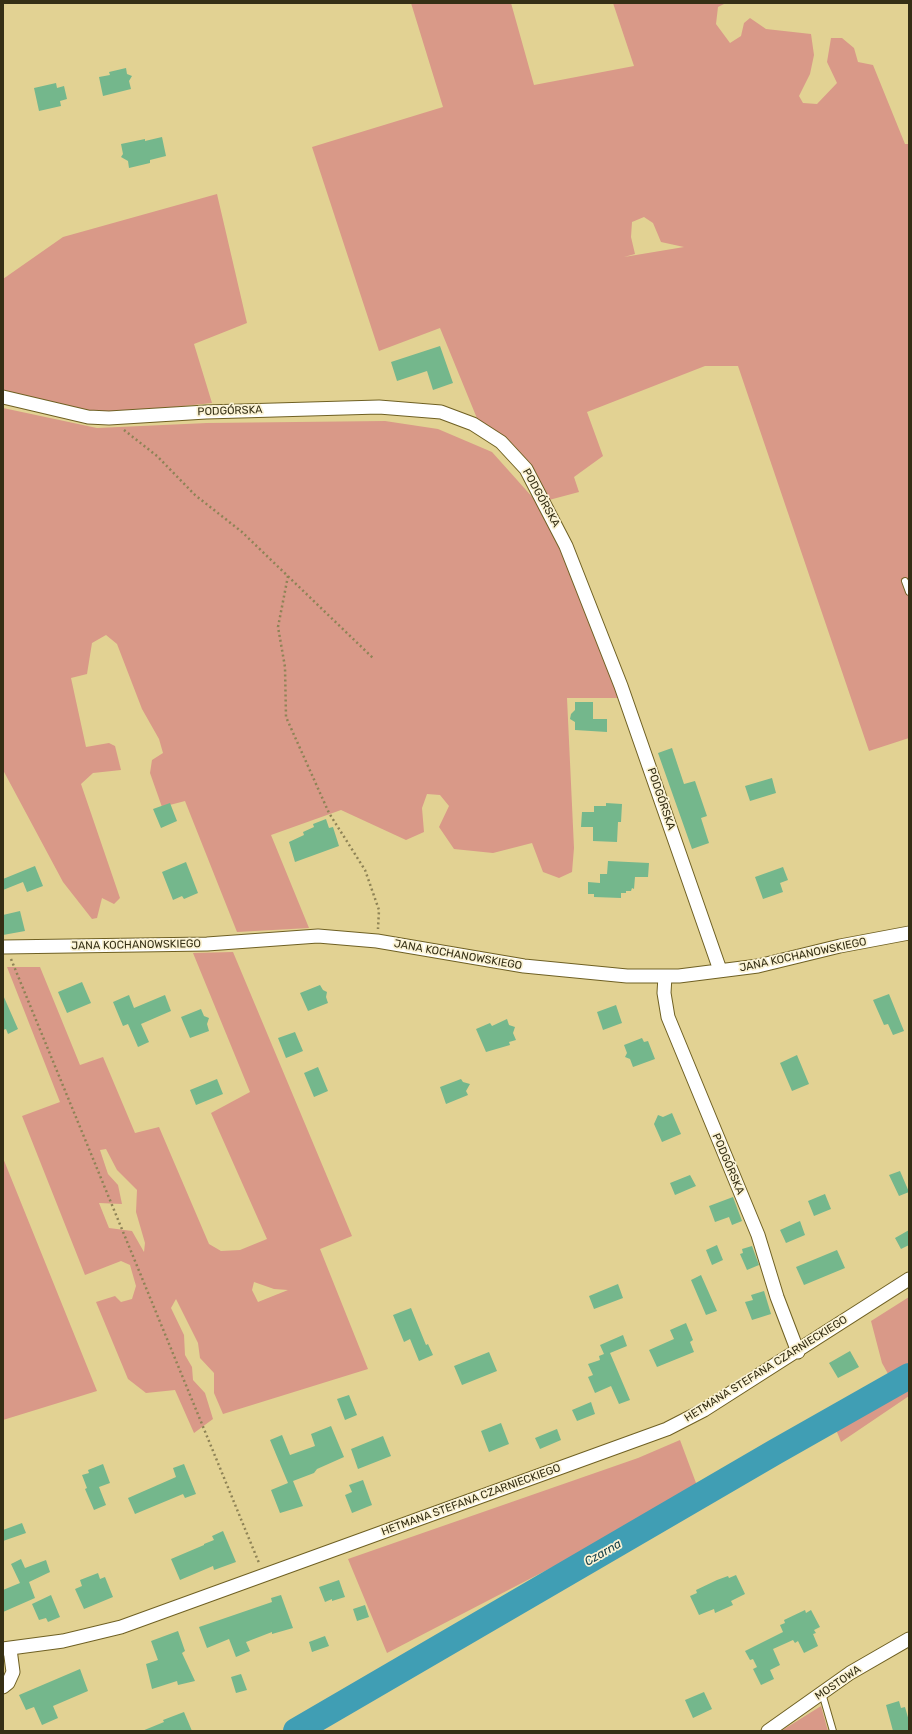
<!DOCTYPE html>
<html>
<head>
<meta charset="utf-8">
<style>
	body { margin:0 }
	#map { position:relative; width:912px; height:1734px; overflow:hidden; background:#e2d293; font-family:Rubik,sans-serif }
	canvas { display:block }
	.frame { position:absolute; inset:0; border:4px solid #352f15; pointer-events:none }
</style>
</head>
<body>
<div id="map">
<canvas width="912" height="1734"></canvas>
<div class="frame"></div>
</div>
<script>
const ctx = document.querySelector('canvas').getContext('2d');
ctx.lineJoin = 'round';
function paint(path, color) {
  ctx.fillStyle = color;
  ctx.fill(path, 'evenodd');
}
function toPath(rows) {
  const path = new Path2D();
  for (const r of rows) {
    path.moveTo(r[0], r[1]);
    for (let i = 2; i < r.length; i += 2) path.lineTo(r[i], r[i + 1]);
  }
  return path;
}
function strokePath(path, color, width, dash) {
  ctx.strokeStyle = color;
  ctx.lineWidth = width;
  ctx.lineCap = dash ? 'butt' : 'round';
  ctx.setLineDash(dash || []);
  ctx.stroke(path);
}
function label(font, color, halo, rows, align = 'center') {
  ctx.font = font + ' Rubik,sans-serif';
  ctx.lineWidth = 3.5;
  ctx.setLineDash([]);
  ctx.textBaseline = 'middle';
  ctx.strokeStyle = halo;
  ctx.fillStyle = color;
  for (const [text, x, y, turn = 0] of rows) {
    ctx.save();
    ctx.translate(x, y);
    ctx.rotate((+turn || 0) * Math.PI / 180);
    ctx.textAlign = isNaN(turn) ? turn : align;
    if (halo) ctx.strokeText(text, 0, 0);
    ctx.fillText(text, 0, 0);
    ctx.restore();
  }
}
const green = toPath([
	[411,3,511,3,534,85,634,66,613,3,726,3,718,7,716,24,730,43,741,36,744,23,750,18,766,29,811,34,814,55,810,74,799,96,803,103,817,104,837,83,827,62,831,38,842,38,854,48,858,62,873,65,905,144,909,144,909,738,869,751,738,366,705,366,587,412,603,456,574,477,579,492,549,500,483,433,440,328,379,351,312,147,443,107],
	[644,217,653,223,661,242,684,247,624,257,635,254,631,237,632,222],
	[217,194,247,323,194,344,212,403,128,412,98,418,3,396,3,279,63,237],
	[3,408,97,428,207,423,385,421,438,429,492,452,543,509,621,698,567,698,574,848,572,872,559,878,543,872,532,843,493,853,454,849,439,827,449,806,440,795,427,794,422,808,424,832,406,840,341,810,271,835,309,928,237,932,185,801,162,807,150,773,152,760,163,753,159,739,142,709,117,644,106,635,92,643,87,674,71,678,86,747,109,743,115,746,121,770,93,773,81,784,120,898,114,904,102,898,97,918,92,919,63,882,3,770],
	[233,952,352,1236,320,1249,368,1369,223,1414,214,1393,214,1373,200,1358,198,1343,176,1299,171,1308,184,1335,185,1355,192,1367,193,1380,205,1393,213,1419,194,1433,175,1390,146,1393,128,1379,96,1302,115,1296,121,1302,132,1299,136,1286,130,1265,121,1261,85,1275,22,1116,60,1102,7,967,40,967,80,1065,103,1057,135,1133,159,1127,209,1244,221,1251,240,1250,267,1239,211,1113,250,1092,193,953],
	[106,1149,117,1170,137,1190,136,1212,145,1243,144,1252,132,1231,109,1228,99,1203,122,1204,118,1185,108,1174,100,1150],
	[254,1282,274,1289,288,1290,258,1302,252,1290],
	[3,1158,97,1391,3,1420],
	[909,1297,909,1371,892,1381,882,1363,871,1321],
	[909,1381,909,1398,909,1396,841,1442,833,1422],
	[680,1440,699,1491,387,1653,348,1559,638,1458],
	[821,1706,828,1731,781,1731]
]);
const river = toPath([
	[296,1731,775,1452,909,1376]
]);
const building = toPath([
	[126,68,127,74,132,76,129,81,131,89,103,96,99,77,110,75,109,72],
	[56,83,57,88,64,86,67,99,60,101,61,106,39,111,34,88],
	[162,137,166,156,150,160,150,163,129,168,128,161,121,157,123,154,121,144,145,139,145,141],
	[440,346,453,383,433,390,427,371,397,381,391,362],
	[575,702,593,702,593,719,607,719,607,732,575,730,575,722,570,719,571,714,575,710],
	[672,748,684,784,695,781,707,816,701,818,709,843,692,849,658,753],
	[772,778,776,793,750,801,745,786],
	[170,803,177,821,161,828,153,809],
	[606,803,622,804,621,822,618,822,617,842,593,841,593,827,581,827,582,812,594,812,594,806,606,806],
	[326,819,329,828,333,827,339,846,295,862,289,842,304,835,303,832,314,827,313,824],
	[608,861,649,863,648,877,635,877,634,889,632,888,631,891,626,891,626,893,621,893,621,898,594,897,594,894,588,894,588,882,600,883,600,874,607,874],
	[186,862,198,893,184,899,182,896,173,900,162,872],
	[35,866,43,886,27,892,23,882,3,890,3,879],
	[783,867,788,880,780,883,783,892,763,899,755,877],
	[20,911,25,931,3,935,3,915],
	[82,982,91,1003,67,1013,58,992],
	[320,985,323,990,327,992,326,997,328,1003,308,1011,300,993],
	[889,994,904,1031,893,1035,888,1024,884,1025,873,1000],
	[3,995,18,1029,8,1034,6,1029,3,1030],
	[129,995,134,1008,165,995,171,1011,141,1024,149,1042,138,1047,128,1024,123,1026,113,1002],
	[616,1005,622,1023,603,1030,597,1012],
	[201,1009,204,1016,209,1018,207,1024,209,1031,190,1038,181,1017],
	[507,1019,509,1025,515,1027,513,1033,516,1040,509,1042,510,1045,486,1052,476,1029,490,1023,492,1026],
	[295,1032,303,1051,286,1058,278,1038],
	[642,1038,644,1042,648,1041,655,1059,633,1067,630,1059,625,1057,627,1053,624,1045],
	[797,1055,809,1084,792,1091,780,1063],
	[318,1067,328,1091,314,1097,304,1073],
	[217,1079,223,1094,196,1105,190,1090],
	[461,1079,463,1082,470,1084,466,1091,468,1095,446,1104,440,1087],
	[672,1113,681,1134,662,1142,654,1124,658,1115,663,1117],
	[900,1171,909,1192,899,1196,889,1175],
	[690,1175,696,1186,675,1195,670,1183],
	[825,1194,831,1209,814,1216,808,1201],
	[733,1197,742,1221,732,1225,729,1217,715,1222,709,1206],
	[800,1221,805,1235,786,1243,780,1230],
	[909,1230,909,1245,901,1249,895,1238],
	[717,1245,723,1260,712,1265,706,1250],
	[752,1246,759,1265,747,1270,740,1254,743,1253,742,1249],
	[837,1250,845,1268,804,1285,796,1267],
	[701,1275,717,1311,706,1315,691,1280],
	[618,1284,623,1298,594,1309,589,1296],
	[764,1291,771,1314,752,1320,745,1302,753,1300,751,1295],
	[411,1308,426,1345,428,1344,433,1355,419,1361,410,1339,404,1342,393,1315],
	[686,1323,693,1340,690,1342,694,1352,657,1367,649,1350,674,1339,670,1330],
	[623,1335,627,1346,610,1353,630,1400,619,1404,611,1386,595,1393,588,1377,593,1375,588,1364,600,1360,599,1356,604,1354,600,1345],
	[850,1351,859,1367,838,1378,829,1363],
	[489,1352,497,1371,462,1385,454,1366],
	[349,1395,357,1415,345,1420,337,1399],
	[591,1402,595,1414,577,1421,572,1410],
	[501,1423,509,1444,489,1452,481,1431],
	[331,1426,344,1457,317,1469,314,1473,293,1481,303,1506,280,1513,271,1490,288,1483,270,1440,282,1435,290,1455,315,1446,311,1434],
	[557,1429,561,1440,540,1449,535,1438],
	[383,1436,391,1456,358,1469,351,1449],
	[103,1464,110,1483,99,1487,106,1505,94,1510,85,1489,87,1488,82,1475,89,1473,88,1470],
	[184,1464,196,1494,185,1498,183,1494,135,1514,128,1498,176,1477,173,1468],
	[363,1480,372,1505,352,1513,345,1495,352,1492,349,1485],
	[22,1523,26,1533,3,1541,3,1530],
	[223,1531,236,1562,214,1570,213,1566,180,1580,171,1559,204,1545,204,1544,214,1540,212,1536],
	[21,1559,25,1568,46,1560,50,1572,29,1582,35,1598,3,1612,3,1590,20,1583,11,1564],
	[98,1573,100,1579,105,1577,113,1597,84,1609,75,1589,82,1586,80,1580],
	[736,1575,745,1594,731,1601,733,1605,715,1613,714,1609,699,1615,690,1596,697,1593,696,1590,717,1580,728,1576,729,1578],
	[339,1580,345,1597,332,1601,332,1599,325,1602,319,1587],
	[51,1595,60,1617,48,1622,46,1618,39,1620,32,1604],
	[281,1595,293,1628,272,1634,272,1632,246,1642,250,1651,236,1657,229,1639,207,1648,199,1627,272,1602,271,1598],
	[365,1605,369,1617,357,1621,353,1609],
	[805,1610,806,1613,811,1610,820,1627,814,1630,816,1633,813,1634,818,1646,804,1653,798,1641,795,1643,793,1640,773,1649,780,1665,770,1670,774,1679,761,1685,753,1669,757,1667,753,1659,750,1660,745,1651,783,1632,780,1625,785,1623,784,1620],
	[178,1631,185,1651,182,1653,195,1681,178,1685,177,1681,152,1689,146,1664,158,1660,151,1641],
	[325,1636,329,1646,312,1652,309,1642],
	[80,1669,88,1691,53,1706,58,1718,42,1725,34,1707,26,1710,19,1695],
	[241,1674,247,1690,236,1693,231,1677],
	[704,1692,712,1709,693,1718,685,1700],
	[899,1701,901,1708,905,1707,909,1721,909,1731,893,1731,886,1705],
	[184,1712,192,1731,142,1731,164,1722,163,1720]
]);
const path = toPath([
	[124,430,157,456,195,495,242,532,374,659],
	[288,576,278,627,285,667,286,717,329,813,365,870,379,910,378,929],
	[11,959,259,1563]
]);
const service = toPath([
	[905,581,909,592],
	[822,1693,833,1731]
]);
const minor = toPath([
	[3,397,88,417,109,418,206,412,379,407,441,412,473,424,501,442,526,469,566,546,621,686,720,970],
	[3,947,207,944,318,936,377,941,524,966,627,976,679,976,758,966,840,946,909,933],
	[665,976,664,993,668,1017,758,1235,777,1297,798,1352],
	[3,1649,63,1641,121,1627,667,1429,704,1410,909,1279],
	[3,1687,8,1683,13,1672,10,1649],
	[768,1731,850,1673,909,1639]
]);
const streetNames = [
	["PODGÓRSKA",230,411,-2],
	["PODGÓRSKA",541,498,61],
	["PODGÓRSKA",661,799,71],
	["JANA KOCHANOWSKIEGO",136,945,-1],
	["JANA KOCHANOWSKIEGO",458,955,10],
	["JANA KOCHANOWSKIEGO",803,955,-12],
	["PODGÓRSKA",728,1164,67],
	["HETMANA STEFANA CZARNIECKIEGO",766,1369,-32],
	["HETMANA STEFANA CZARNIECKIEGO",471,1500,-20],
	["MOSTOWA",838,1683,-34]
];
const waterNames = [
	["Czarna",603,1553,-30]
];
paint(green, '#d99988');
strokePath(river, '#409eb4', 26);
paint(building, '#74b78c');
strokePath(service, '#6f6023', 8);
strokePath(minor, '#6f6023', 15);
strokePath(path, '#8e8356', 2.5, [2, 3]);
strokePath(service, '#fff', 6);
strokePath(minor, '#fff', 13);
label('11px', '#352f15', '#fbf3d4', streetNames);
label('italic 12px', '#17414b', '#fbf3d4', waterNames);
</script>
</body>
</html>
